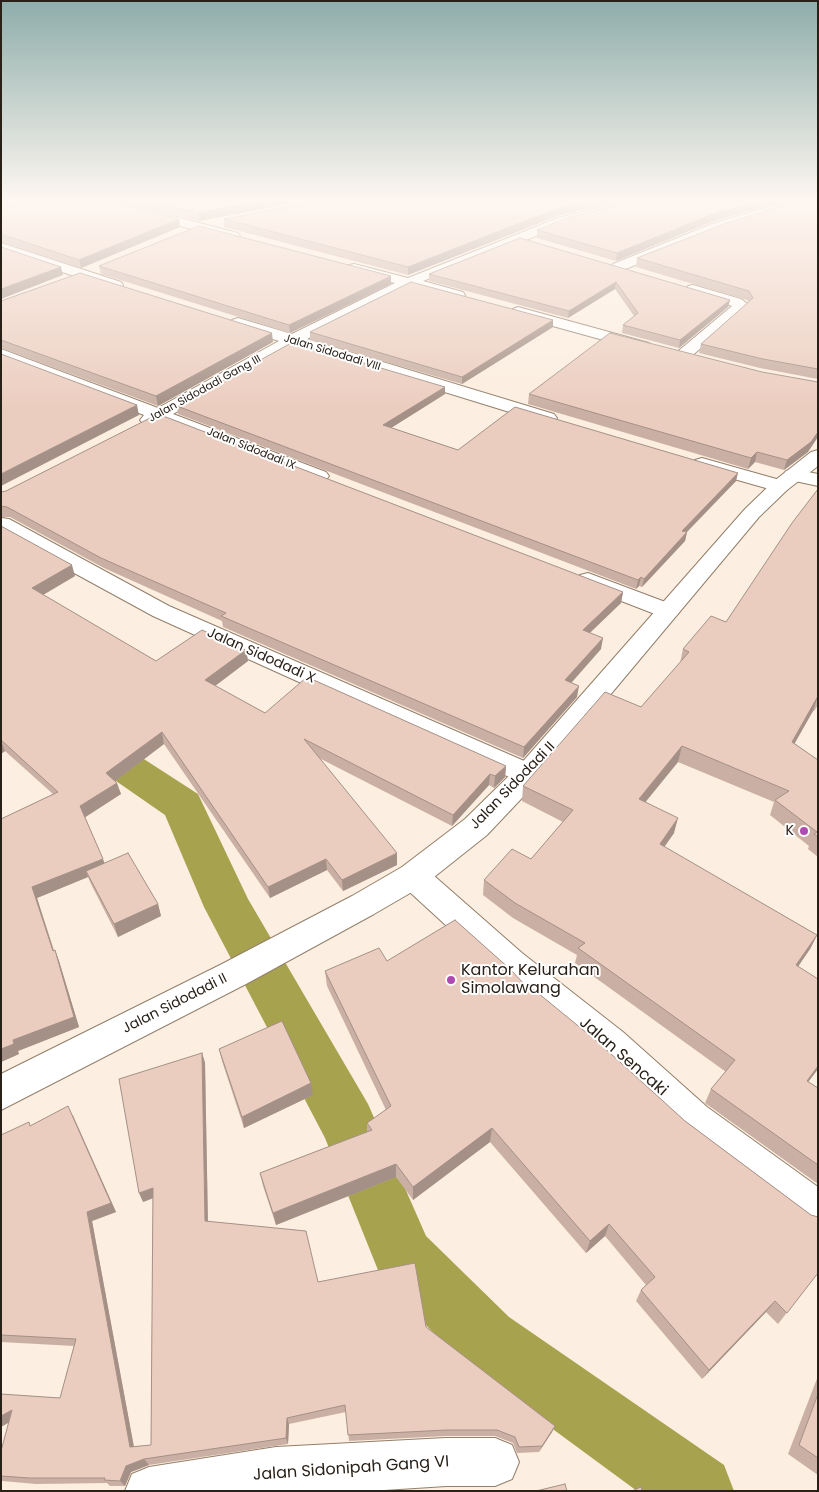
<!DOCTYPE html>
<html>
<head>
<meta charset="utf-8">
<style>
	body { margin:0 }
	#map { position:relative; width:819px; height:1492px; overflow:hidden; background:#fceee0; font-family:Poppins,sans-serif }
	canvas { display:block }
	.frame { position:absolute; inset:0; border:2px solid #292018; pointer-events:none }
</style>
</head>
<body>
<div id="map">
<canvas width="819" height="1492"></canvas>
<div class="frame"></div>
</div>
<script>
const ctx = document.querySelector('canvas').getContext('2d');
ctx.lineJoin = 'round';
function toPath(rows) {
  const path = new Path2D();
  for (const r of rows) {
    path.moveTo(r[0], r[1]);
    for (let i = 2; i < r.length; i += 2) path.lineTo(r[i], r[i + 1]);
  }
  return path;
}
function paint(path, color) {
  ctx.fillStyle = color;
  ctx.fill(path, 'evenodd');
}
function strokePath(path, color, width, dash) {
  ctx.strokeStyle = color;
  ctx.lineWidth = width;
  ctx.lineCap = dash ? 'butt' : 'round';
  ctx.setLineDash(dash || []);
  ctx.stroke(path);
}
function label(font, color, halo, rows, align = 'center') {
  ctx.font = font + ' Poppins,sans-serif';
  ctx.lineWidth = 4;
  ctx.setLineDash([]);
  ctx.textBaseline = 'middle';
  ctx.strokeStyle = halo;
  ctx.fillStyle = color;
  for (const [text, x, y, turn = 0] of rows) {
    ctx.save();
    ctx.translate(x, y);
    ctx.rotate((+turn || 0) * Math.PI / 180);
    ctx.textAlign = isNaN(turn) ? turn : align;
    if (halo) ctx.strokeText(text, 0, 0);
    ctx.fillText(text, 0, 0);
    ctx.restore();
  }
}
const canal = toPath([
	[1,680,15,684,133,752,198,794,248,899,368,1104,426,1236,509,1317,724,1465,734,1491,637,1491,463,1363,382,1280,325,1138,204,907,165,815,103,772,1,711,1,680]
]);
const minor = toPath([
	[91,200,111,200,238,233,240,236,233,240,93,203,91,200],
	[629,200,649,200,647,203,566,224,423,281,463,292,465,295,463,298,458,299,410,287,307,339,554,414,557,418,554,422,548,423,542,422,295,346,173,414,326,472,329,476,326,480,319,482,312,480,160,421,149,425,143,424,140,420,144,415,1,360,1,349,158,408,279,341,232,326,230,323,232,320,238,318,292,334,395,283,349,271,347,268,349,265,354,264,408,278,558,218,629,200],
	[792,200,810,200,808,203,722,230,623,270,613,270,611,267,613,264,712,224,792,200],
	[1,243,121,282,123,285,121,288,111,288,1,252,1,243],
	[693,285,741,299,750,306,688,359,682,361,676,359,674,356,676,353,732,306,688,292,686,289,688,286,693,285],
	[518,307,649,343,651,346,649,349,643,351,513,315,510,312,513,309,518,307],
	[702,458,787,482,790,486,787,490,780,492,695,468,692,464,695,460,702,458],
	[793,469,818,474,818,486,786,479,783,475,786,471,793,469],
	[1,518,9,519,169,606,538,767,542,774,538,781,528,784,518,781,153,616,1,533,1,518],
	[588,573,676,606,680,611,676,616,668,618,660,616,580,585,577,580,580,575,588,573],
	[413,864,424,867,522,953,623,1032,707,1107,818,1187,818,1232,804,1226,681,1133,597,1056,498,973,402,885,397,876,402,867,413,864],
	[446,1438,495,1438,512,1445,519,1462,512,1479,495,1486,446,1486,369,1491,125,1491,132,1474,149,1467,276,1447,446,1438]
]);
const tertiary = toPath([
	[818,450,818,466,787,490,759,517,538,781,487,835,424,885,374,914,246,984,1,1110,1,1074,222,964,352,896,402,867,465,819,518,767,745,509,773,482,811,452,818,450]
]);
const wall = toPath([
	[118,200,308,200,199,221],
	[818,200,818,379,760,368,699,353,701,344,749,302,747,300,636,267,637,258],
	[1,209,179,219,180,227,81,268,1,242],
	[557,216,408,275,224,227,224,219],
	[711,222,616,261,537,238,537,230],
	[520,238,730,300,728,307,679,348,622,333,623,325,634,316,615,289,568,318,429,281,429,274],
	[99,266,391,284,290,333,101,274],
	[1,301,273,342,158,406,1,348],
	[553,327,462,384,310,340,310,332],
	[762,372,808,452,784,470,755,462,748,469,528,404,529,394],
	[445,394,391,428,458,450,736,481,687,532,685,541,642,587,639,586,636,589,178,414,177,406],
	[818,489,818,705,814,711,813,711,794,743,818,760,818,857,808,849,809,846,770,815,774,802,678,762,645,802,674,833,664,847,817,935,810,949,798,966,818,1069,808,1082,818,1088,818,1184,705,1103,711,1089,726,1072,575,963,577,955,513,918,483,895,484,880,531,859,563,822,522,801,523,786,641,707,680,663,683,649,726,622],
	[1,492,623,592,621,603,590,633,601,649,572,682,577,697,523,758,223,627,222,621,104,568,10,517,1,517],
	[1,526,75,576,43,595,156,661,246,650,248,661,215,686,265,713,506,766,505,777,494,788,489,785,452,826,319,758,397,865,343,891,327,870,270,898,164,744,115,781,121,794,85,817,104,863,158,904,161,916,118,937,91,884,88,877,37,898,54,950,55,950,59,961,79,1027,18,1051,19,1054,1,1062,1,819,53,794,5,751,1,754],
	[387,961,525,985,685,1121,811,1215,818,1273,778,1324,766,1312,702,1379,636,1301,641,1290,646,1285,605,1236,586,1253,490,1142,413,1200,396,1177,276,1225,263,1186,260,1173,367,1132,367,1123,386,1110,327,986,325,971],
	[219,1049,313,1095,244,1128,222,1061],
	[202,1053,205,1063,208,1221,318,1282,426,1327,555,1426,552,1432,539,1452,517,1453,513,1443,495,1436,446,1436,349,1441,346,1412,289,1424,288,1444,149,1465,131,1472,125,1486,110,1486,107,1483,36,1484,2,1481,1,1480,1,1451,9,1422,1,1394,60,1398,74,1346,1,1342,1,1135,31,1126,73,1115,116,1212,92,1221,134,1447,151,1445,153,1198,143,1202],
	[818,1376,818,1475,788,1454]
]);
const shadedWall = toPath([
	[1,200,23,200,1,206],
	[267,200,308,200,199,221,198,213],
	[592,200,622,200,557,216,408,275,408,267,558,208],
	[762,200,786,200,711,222,616,261,617,253,713,214],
	[179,219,180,227,81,268,79,260],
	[61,267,63,275,1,299,1,289],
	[391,276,391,284,290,333,289,325],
	[616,282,615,289,568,318,569,311],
	[730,300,728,307,679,348,680,340],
	[553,320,553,327,462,384,462,377],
	[272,333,273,342,158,406,156,396],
	[445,387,445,394,383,433,383,425],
	[137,405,139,415,1,486,1,474],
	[818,432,818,437,808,452,784,470,787,460],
	[757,452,755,462,748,469,751,458],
	[738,473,736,481,680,539,682,531],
	[687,532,685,541,642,587,644,579],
	[72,565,75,576,36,599,32,588],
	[641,577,639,586,636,589,638,580],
	[623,592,621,603,581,641,583,630],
	[603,638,601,649,564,691,565,680],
	[246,650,248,661,207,692,205,680],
	[579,686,577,697,523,758,524,747],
	[818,696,813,711,787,757,792,742],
	[162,732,164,744,110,785,106,773],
	[1,741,5,751,1,754],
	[682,746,678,762,635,815,639,799],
	[506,766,505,777,494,788,495,776],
	[490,774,489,785,452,826,453,815],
	[117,783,121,794,84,818,80,806],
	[678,818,674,833,656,859,660,844],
	[397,853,397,865,343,891,342,880],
	[103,859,107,870,86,871,88,877,37,898,57,962,53,951,32,887],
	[326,859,327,870,270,898,268,887],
	[158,904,161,916,118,937,114,924],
	[817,935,810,949,789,980,796,965],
	[55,950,59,961,79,1027,18,1051,19,1054,1,1062,1,1049,13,1040],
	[202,1053,205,1063,208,1230,205,1221],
	[818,1066,818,1069,799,1094,807,1081],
	[311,1083,313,1095,244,1128,242,1117],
	[68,1106,116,1212,92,1221,135,1453,130,1447],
	[492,1128,490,1142,413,1200,413,1187],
	[396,1164,396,1177,276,1225,273,1213],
	[153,1188,156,1197,143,1202,139,1193],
	[609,1224,605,1236,586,1253,590,1241],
	[775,1301,766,1312,702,1379,709,1370],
	[12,1410,19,1417,1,1427,1,1416],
	[287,1418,289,1424,288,1444,286,1438],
	[555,1426,552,1432,539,1452,542,1446],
	[144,1459,149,1465,131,1472,125,1486,120,1481,126,1466]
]);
const building = toPath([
	[35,200,102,200,179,219,79,260,1,234,1,209,35,200],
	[146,200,267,200,198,213,146,200],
	[326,200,592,200,558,208,408,267,224,219,326,200],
	[638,200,762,200,713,214,617,253,537,230,567,218,638,200],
	[801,200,818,200,818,369,763,359,701,344,753,298,749,291,637,258,724,224,801,200],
	[199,226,391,276,289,325,99,266,199,226],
	[520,238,730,300,680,340,623,325,638,313,616,282,569,311,429,274,520,238],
	[1,247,61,267,1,289,1,247],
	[80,273,272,333,156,396,1,340,1,301,80,273],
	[411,282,553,320,462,377,310,332,411,282],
	[610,333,762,372,818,382,818,432,811,442,787,460,757,452,751,458,529,394,610,333],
	[293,342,445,387,383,425,458,450,515,407,738,473,682,531,687,532,644,579,641,577,638,580,177,406,293,342],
	[1,354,137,405,1,474,1,354],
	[158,414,623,592,583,630,603,638,565,680,579,686,524,747,221,616,226,613,101,558,7,507,1,506,1,492,6,491,158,414],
	[818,489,818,696,792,742,818,760,818,837,814,834,817,832,775,800,789,791,682,746,639,799,678,818,660,844,817,935,796,965,818,979,818,1066,807,1081,818,1088,818,1165,711,1089,735,1060,578,948,585,943,515,903,484,880,512,849,531,859,573,810,523,786,605,692,641,707,689,652,683,649,711,616,726,622,792,523,818,489],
	[1,526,72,565,32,588,156,661,202,630,246,650,205,680,265,713,307,677,506,766,495,776,490,774,453,815,304,739,397,853,342,880,326,859,268,887,162,732,106,773,117,783,80,806,103,859,32,887,53,951,55,950,74,1017,13,1040,14,1044,1,1049,1,819,58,792,1,740,1,526],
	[128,853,158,904,114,924,86,871,128,853],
	[455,920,510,969,525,985,527,984,599,1043,685,1121,811,1215,818,1217,818,1273,787,1313,775,1301,709,1370,641,1290,655,1277,609,1224,590,1241,492,1128,413,1187,396,1164,273,1213,260,1173,372,1130,367,1123,391,1106,325,971,379,948,387,961,455,920],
	[282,1021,311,1083,242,1117,219,1049,282,1021],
	[202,1053,205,1221,306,1231,318,1282,415,1263,426,1327,555,1426,542,1446,519,1447,515,1437,497,1430,447,1430,348,1435,345,1405,287,1418,286,1438,144,1459,126,1466,120,1481,104,1480,105,1478,29,1478,1,1476,1,1451,12,1410,1,1416,1,1394,60,1398,76,1339,1,1335,1,1135,29,1122,30,1126,68,1106,111,1203,87,1212,130,1447,151,1445,153,1188,139,1193,119,1079,202,1053],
	[818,1394,818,1458,799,1445,818,1394],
	[565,1484,567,1491,536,1491,565,1484],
	[641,1487,642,1491,632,1491,641,1487]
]);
const markers = [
	[804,831,5,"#af4ab0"],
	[451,980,5,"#af4ab0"]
];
const farStreetnames = [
	["Jalan Sidodadi VIII",332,353,17],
	["Jalan Sidodadi Gang III",205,389,-29],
	["Jalan Sidodadi IX",251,449,22]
];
const streetNames = [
	["Jalan Sidodadi X",261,656,24],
	["Jalan Sidodadi II",513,786,-46],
	["Jalan Sidodadi II",175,1004,-27]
];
const poiNames = [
	["K",794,831]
];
const nearPoinames = [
	["Kantor Kelurahan",461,971],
	["Simolawang",461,989]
];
const nearStreetnames = [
	["Jalan Sencaki",623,1057,41],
	["Jalan Sidonipah Gang VI",351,1469,-4]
];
paint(canal, '#a7a24e');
strokePath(minor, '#937f6a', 2);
strokePath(tertiary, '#937f6a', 2);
paint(minor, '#fff');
paint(tertiary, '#fff');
paint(wall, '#cab0a4');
paint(shadedWall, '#a49086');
paint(building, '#ebcdbf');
strokePath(building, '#a49086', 1);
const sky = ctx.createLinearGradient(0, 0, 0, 409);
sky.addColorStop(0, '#8eadaa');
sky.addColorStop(0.49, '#fef7f1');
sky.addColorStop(1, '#fef7f100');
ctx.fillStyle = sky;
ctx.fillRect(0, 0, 819, 409);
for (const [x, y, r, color] of markers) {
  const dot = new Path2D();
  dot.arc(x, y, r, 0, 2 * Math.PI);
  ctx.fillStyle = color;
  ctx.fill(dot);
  strokePath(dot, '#fff', 2);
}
label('11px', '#292018', '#fff', farStreetnames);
label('14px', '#292018', '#fff', streetNames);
label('14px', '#292018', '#fff', poiNames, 'right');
label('16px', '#292018', '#fff', nearPoinames, 'left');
label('16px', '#292018', '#fff', nearStreetnames);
</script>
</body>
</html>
